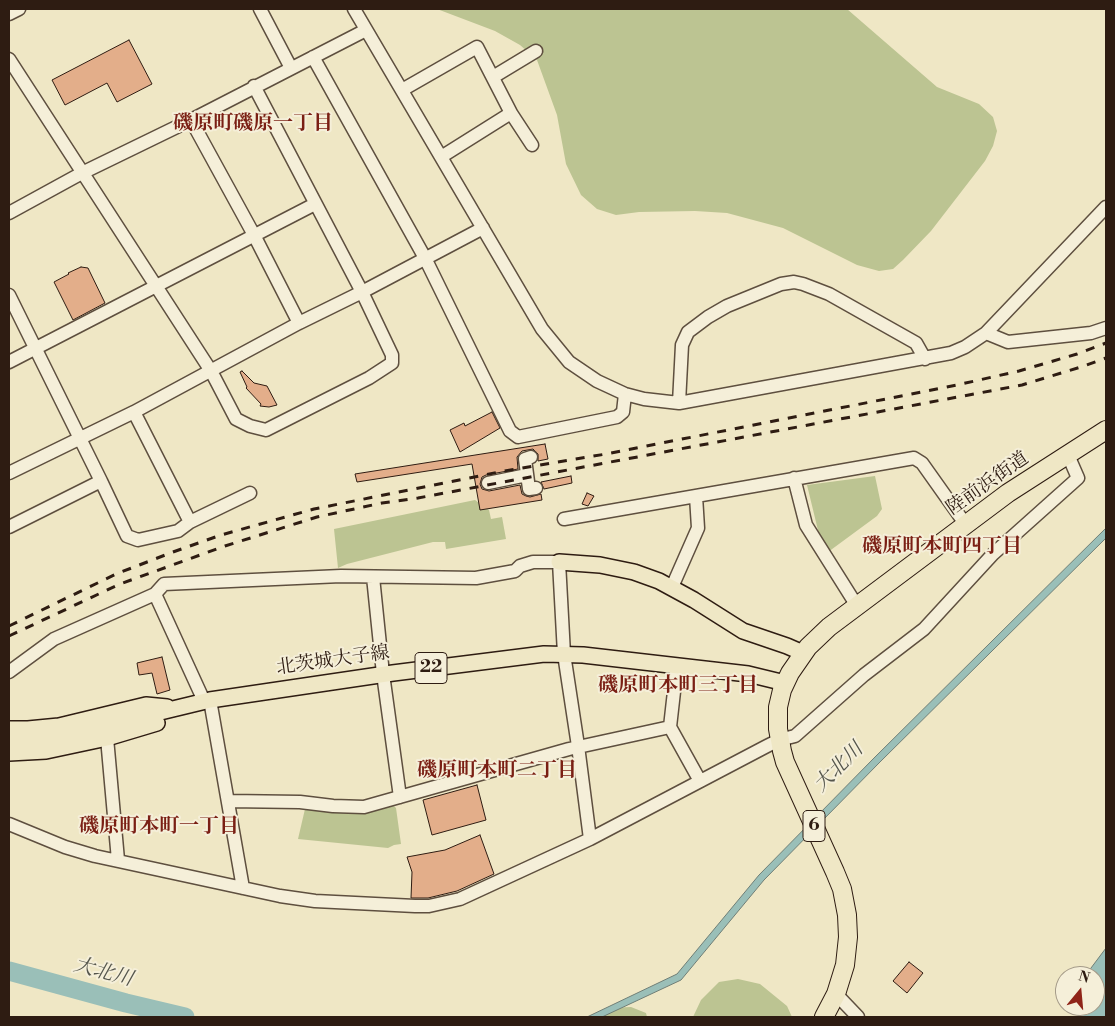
<!DOCTYPE html>
<html>
<head>
<meta charset="utf-8">
<style>
	body { margin:0 }
	#map { position:relative; width:1115px; height:1026px; overflow:hidden; background:#efe7c5; font-family:"Libre Bodoni",serif }
	canvas { display:block }
	.frame { position:absolute; inset:0; border:10px solid #2e1c12; pointer-events:none }
	.north { position:absolute; left:1055px; top:966px; width:50px; height:50px; box-sizing:border-box; background:#f5efd9; border:1px solid #a59b89; border-radius:50%; rotate:17deg; font-size:14px; font-weight:700; line-height:20px; text-align:center; color:#2e1c12 }
	.north::after { content:''; display:block; margin:auto; width:18px; height:22px; background:#8f2418; clip-path:polygon(50% 0,100% 100%,50% 72%,0 100%) }
</style>
</head>
<body>
<div id="map">
<canvas width="1115" height="1026"></canvas>
<div class="frame"></div>
<div class="north">N</div>
</div>
<script>
const ctx = document.querySelector('canvas').getContext('2d');
ctx.lineJoin = 'round';
function paint(path, color) {
  ctx.fillStyle = color;
  ctx.fill(path, 'evenodd');
}
function toPath(rows) {
  const path = new Path2D();
  for (const r of rows) {
    path.moveTo(r[0], r[1]);
    for (let i = 2; i < r.length; i += 2) path.lineTo(r[i], r[i + 1]);
  }
  return path;
}
function strokePath(path, color, width, dash) {
  ctx.strokeStyle = color;
  ctx.lineWidth = width;
  ctx.lineCap = dash ? 'butt' : 'round';
  ctx.setLineDash(dash || []);
  ctx.stroke(path);
}
function label(font, color, halo, rows, align = 'center') {
  ctx.font = font + ' "Libre Bodoni","Noto Serif JP",serif';
  ctx.lineWidth = 4;
  ctx.setLineDash([]);
  ctx.textBaseline = 'middle';
  ctx.strokeStyle = halo;
  ctx.fillStyle = color;
  for (const [text, x, y, turn = 0] of rows) {
    ctx.save();
    ctx.translate(x, y);
    ctx.rotate((+turn || 0) * Math.PI / 180);
    ctx.textAlign = isNaN(turn) ? turn : align;
    if (halo) ctx.strokeText(text, 0, 0);
    ctx.fillText(text, 0, 0);
    ctx.restore();
  }
}
const green = toPath([
	[437,9,847,9,937,87,979,104,993,117,997,131,993,146,985,161,931,231,903,260,893,269,879,271,857,265,783,228,727,213,695,211,639,212,616,215,597,209,581,195,566,164,557,115,537,60,520,45,495,31],
	[875,476,882,509,877,516,824,555,807,485],
	[475,500,489,510,491,519,502,517,506,539,446,549,445,542,433,542,347,564,338,568,334,529],
	[393,805,396,808,401,844,394,845,388,848,298,839,305,809,331,811],
	[738,979,760,984,787,1006,792,1017,693,1017,701,1000,719,982],
	[631,1007,646,1013,647,1017,590,1017,607,1008]
]);
const water = toPath([
	[1106,528,1106,538,879,763,764,880,681,980,602,1017,587,1017,677,974,759,875,874,758,1106,528],
	[1106,948,1106,1017,1078,1017,1079,1006,1095,1006,1095,976,1085,976,1106,948]
]);
const river = toPath([
	[9,971,126,1003,185,1017]
]);
const building = toPath([
	[129,40,152,84,117,102,107,83,65,105,52,80,129,40],
	[81,267,88,268,105,303,73,320,54,282,69,274,68,273,81,267],
	[242,371,254,383,267,386,277,405,269,407,260,406,261,404,246,388,247,387,240,372,242,371],
	[492,412,500,428,460,452,450,430,464,423,465,426,492,412],
	[545,444,548,459,538,461,538,454,533,449,522,451,517,457,518,469,486,475,482,477,480,484,482,489,489,491,520,485,522,494,526,496,530,497,541,494,542,500,480,510,472,464,357,482,355,474,545,444],
	[571,476,572,483,544,489,541,482,571,476],
	[587,493,594,496,588,506,582,504,587,493],
	[162,657,170,690,157,694,152,673,139,675,137,663,162,657],
	[477,785,486,820,432,835,423,800,477,785],
	[480,835,494,874,457,891,428,898,411,898,412,872,407,857,445,850,480,835],
	[909,962,923,973,907,993,893,981,909,962]
]);
const minor = toPath([
	[260,9,291,68],
	[354,9,542,329,569,362,597,381,625,394,644,399,679,403,951,353,965,347,986,333,1106,207],
	[9,14,19,9],
	[313,57,425,258,510,431,518,437,617,417,623,412,625,394],
	[9,59,211,371,236,419,250,426,266,430,369,378,392,363,392,355,362,292,254,86],
	[493,77,536,51],
	[402,90,477,47,511,113,441,157],
	[511,113,532,145],
	[191,120,254,235,299,323],
	[9,213,82,173,191,120,366,30],
	[9,295,101,481,9,527],
	[986,333,1008,342,1091,333,1106,328],
	[9,362,315,204],
	[679,403,682,345,688,332,708,317,727,306,781,284,794,282,803,284,829,294,916,343,925,359],
	[134,412,190,522],
	[531,457,525,459,529,489,536,488],
	[9,473,134,412,299,323,362,292,483,228],
	[794,478,806,525,857,606],
	[101,481,127,536,138,540,178,531,190,522,250,493],
	[488,483,527,475],
	[564,519,914,458,922,463,966,525],
	[373,577,383,674,400,797],
	[672,587,698,528,696,496],
	[155,594,204,701],
	[677,665,670,727,700,781],
	[9,672,54,639,155,594,164,584,341,576,476,578,515,571,520,566,533,562,559,562,564,654,578,746,590,839],
	[210,700,243,888],
	[107,738,118,860],
	[229,801,300,802,333,806,364,807,569,749,670,727],
	[9,824,65,847,95,856,280,896,315,901,415,906,429,906,460,899,590,839,767,746,779,740,795,736,864,675,924,629,993,554,1078,478,1068,455],
	[836,994,858,1017]
]);
const major = toPath([
	[559,562,600,565,634,572,659,581,694,600,743,631,787,646,803,653],
	[9,729,28,729,59,726,146,705,167,707],
	[9,741,31,741,61,736,210,700,393,673,544,654,583,655,748,674,785,683],
	[9,753,46,751,107,738,157,723]
]);
const highway = toPath([
	[824,1017,836,994,845,965,848,937,847,915,842,889,835,872,785,762,782,751,778,729,778,707,782,690,790,673,808,647,829,627,1008,493,1106,430]
]);
const rail = toPath([
	[9,626,116,574,173,552,221,535,314,509,504,471,606,454,957,385,1019,371,1077,354,1106,343],
	[9,636,120,584,225,546,317,517,382,503,418,498,1022,385,1081,367,1106,358]
]);
const shields = [
	[431,668,32],
	[814,826,22]
];
const shieldNames = [
	["22",431,668],
	["6",814,826]
];
const streetNames = [
	["陸前浜街道",988,484,-35],
	["北茨城大子線",333,661,-8]
];
const neighbourhoodNames = [
	["磯原町磯原一丁目",253,124],
	["磯原町本町四丁目",942,547],
	["磯原町本町三丁目",678,686],
	["磯原町本町二丁目",497,771],
	["磯原町本町一丁目",159,827]
];
const waterNames = [
	["大北川",839,768,-45],
	["大北川",103,973,15]
];
paint(green, '#bcc492');
paint(water, '#9abfb8');
strokePath(water, '#6f7e76', 1);
strokePath(river, '#9abfb8', 19);
paint(building, '#e3ae8a');
strokePath(building, '#2e1c12', 1);
strokePath(minor, '#5e4f3f', 15);
strokePath(major, '#2e1c12', 18);
strokePath(highway, '#2e1c12', 20);
strokePath(minor, '#f5efd9', 12);
strokePath(major, '#efe7c5', 15);
strokePath(highway, '#efe7c5', 18);
strokePath(rail, '#2e1c12', 3, [9, 9]);
for (const [x, y, w] of shields) {
  const box = new Path2D();
  box.roundRect(x - w / 2, y - 15.5, w, 31, 4);
  ctx.fillStyle = '#f5efd9';
  ctx.fill(box);
  strokePath(box, '#2e1c12', 1);
}
label('bold 18px', '#2e1c12', null, shieldNames);
label('19px', '#2e1c12', '#f5efd9', streetNames);
label('bold 20px', '#7a1f14', '#f5efd9', neighbourhoodNames);
label('italic 20px', '#54554c', '#f5efd9', waterNames);
</script>
</body>
</html>
